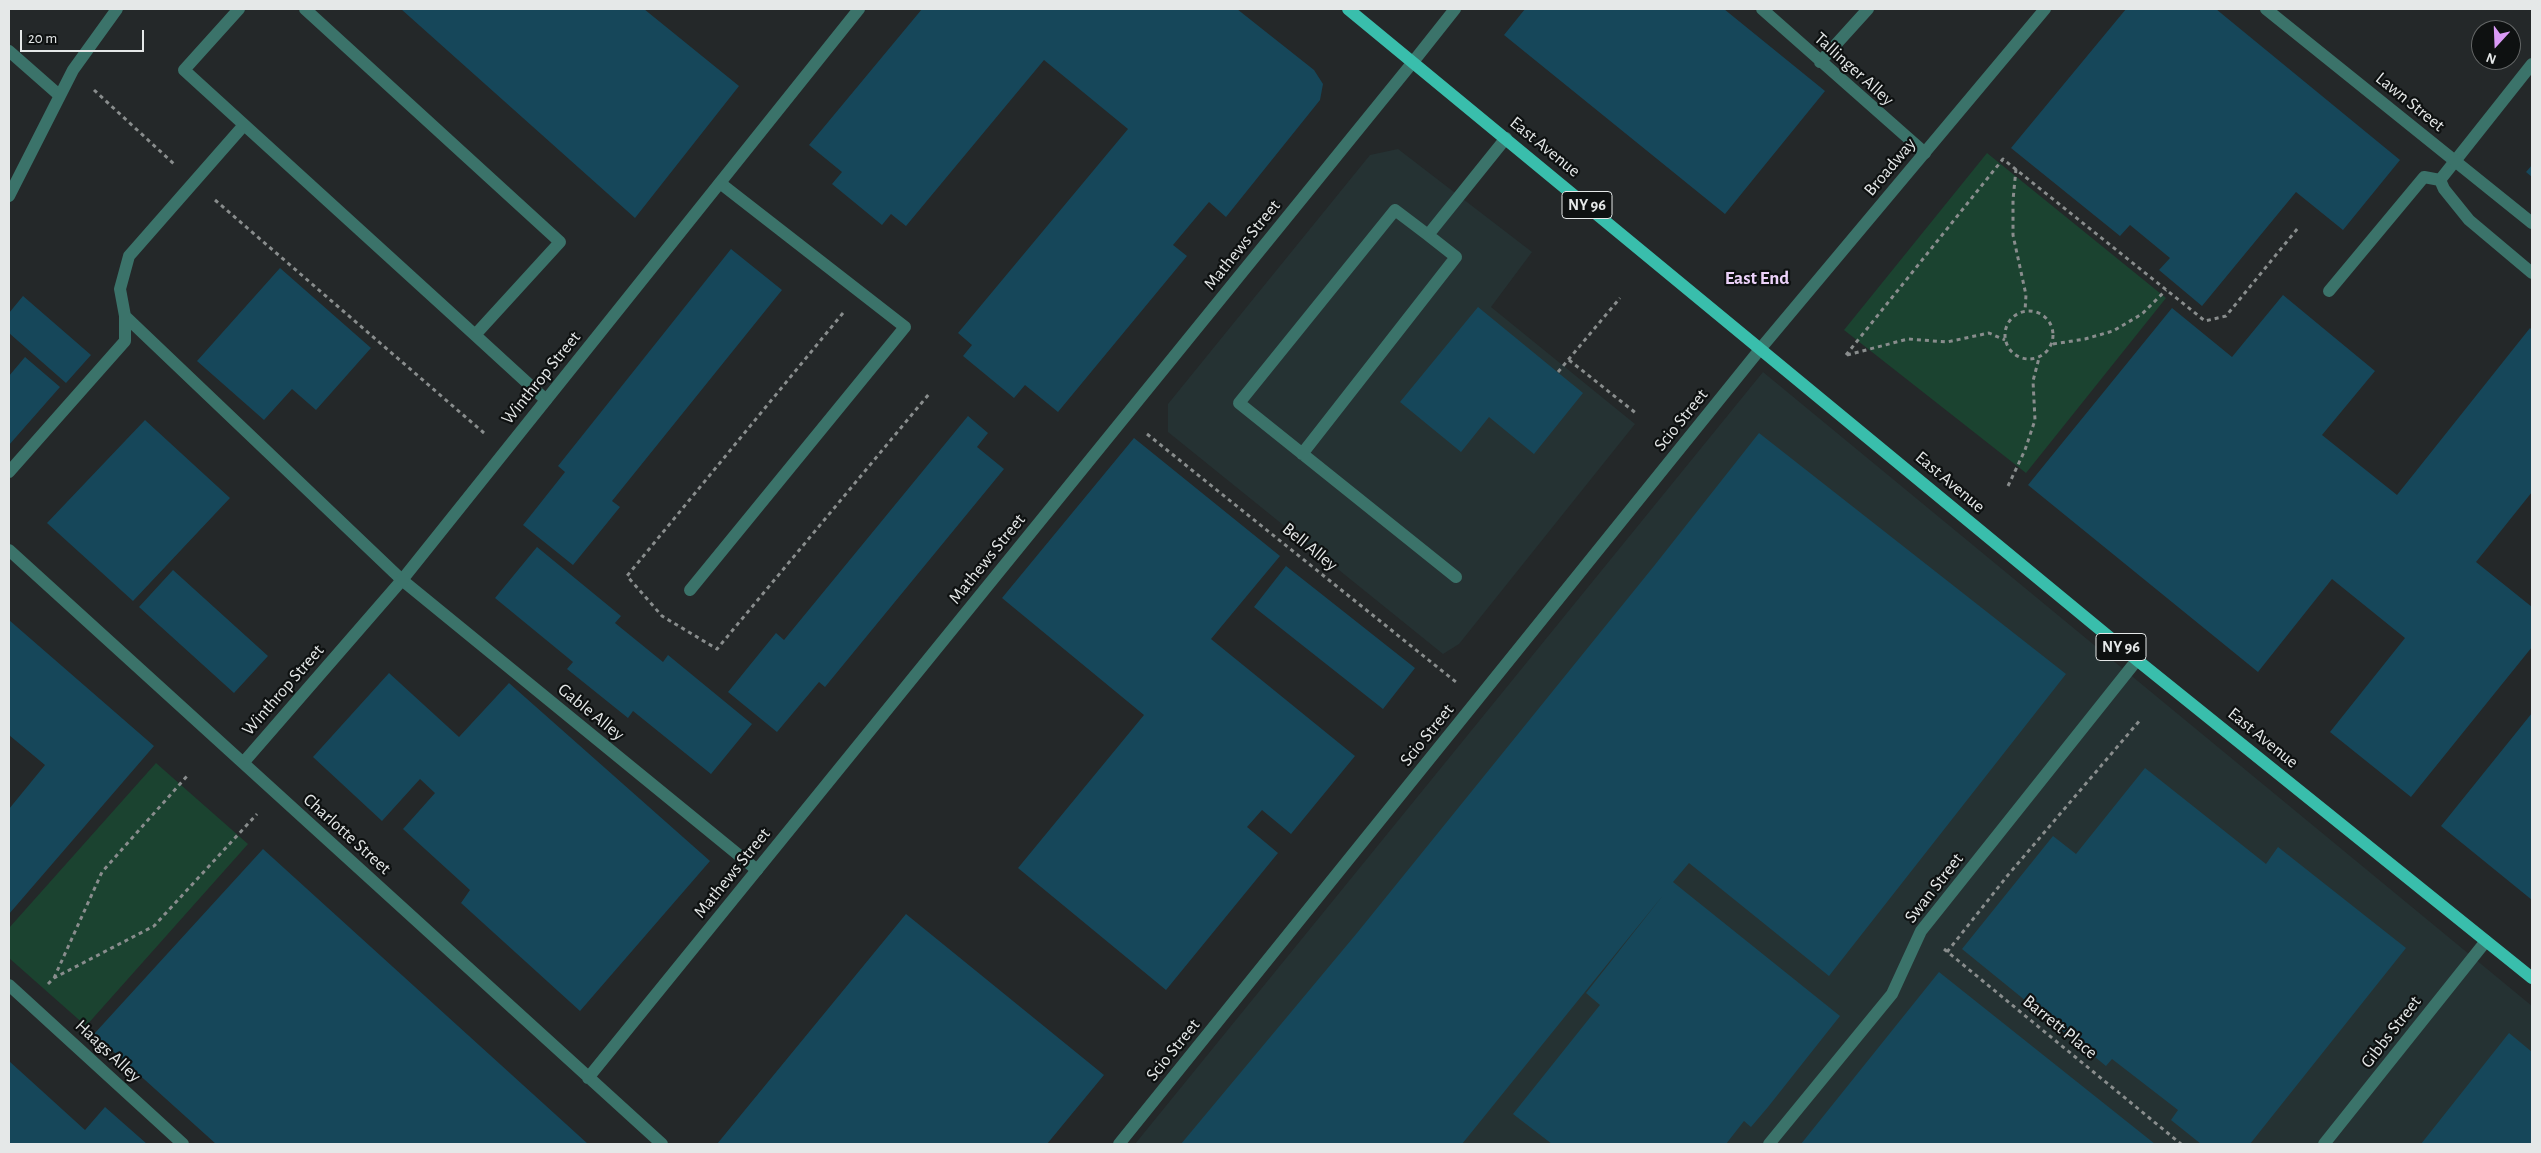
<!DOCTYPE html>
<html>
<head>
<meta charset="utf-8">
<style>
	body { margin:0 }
	#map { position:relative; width:2541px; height:1153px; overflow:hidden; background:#242829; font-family:"Alegreya Sans",sans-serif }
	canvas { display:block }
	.frame { position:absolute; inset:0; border:10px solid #e5e8e8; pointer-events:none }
	.north { position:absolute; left:2471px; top:20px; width:50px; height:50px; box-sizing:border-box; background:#0e1111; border:1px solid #646767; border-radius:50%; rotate:200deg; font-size:14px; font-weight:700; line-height:20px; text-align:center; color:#e5e8e8 }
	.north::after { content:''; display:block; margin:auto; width:18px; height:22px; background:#da9af6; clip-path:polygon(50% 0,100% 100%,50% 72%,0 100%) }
	.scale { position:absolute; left:20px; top:30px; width:124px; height:22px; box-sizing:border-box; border:2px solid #e5e8e8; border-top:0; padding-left:6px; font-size:15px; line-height:18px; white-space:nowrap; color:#e5e8e8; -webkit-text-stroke:4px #0e1111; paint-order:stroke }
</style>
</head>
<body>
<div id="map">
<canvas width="2541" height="1153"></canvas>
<div class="frame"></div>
<div class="north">N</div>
<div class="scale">20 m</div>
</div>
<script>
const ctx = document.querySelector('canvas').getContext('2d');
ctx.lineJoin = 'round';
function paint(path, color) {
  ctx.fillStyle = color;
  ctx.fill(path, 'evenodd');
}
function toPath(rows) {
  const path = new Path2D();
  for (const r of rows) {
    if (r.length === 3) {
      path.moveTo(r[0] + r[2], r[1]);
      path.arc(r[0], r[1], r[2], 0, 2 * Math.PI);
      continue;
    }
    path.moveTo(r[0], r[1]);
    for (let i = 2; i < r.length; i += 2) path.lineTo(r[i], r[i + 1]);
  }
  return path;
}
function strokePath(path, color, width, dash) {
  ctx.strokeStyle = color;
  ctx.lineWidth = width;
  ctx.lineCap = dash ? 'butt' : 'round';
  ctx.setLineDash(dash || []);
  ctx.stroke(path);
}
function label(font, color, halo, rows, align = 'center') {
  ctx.font = font + ' "Alegreya Sans",sans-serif';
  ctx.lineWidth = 4.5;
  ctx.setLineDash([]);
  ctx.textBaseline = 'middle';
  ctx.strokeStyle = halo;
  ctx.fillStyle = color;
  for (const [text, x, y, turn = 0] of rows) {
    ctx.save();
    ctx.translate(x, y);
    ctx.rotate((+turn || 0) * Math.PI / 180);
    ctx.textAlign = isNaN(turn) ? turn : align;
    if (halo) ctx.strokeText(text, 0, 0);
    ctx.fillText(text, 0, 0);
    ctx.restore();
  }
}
const built = toPath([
	[1398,149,1532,252,1491,307,1635,424,1459,644,1443,654,1168,432,1168,404,1370,155],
	[1763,372,2532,1006,2532,1144,1135,1144]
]);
const green = toPath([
	[1987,153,2166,298,2026,473,1844,330],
	[156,763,248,844,86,1026,9,958,9,928]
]);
const building = toPath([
	[401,9,644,9,739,86,635,218],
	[922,9,1237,9,1314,70,1323,84,1320,100,1226,217,1209,202,1173,245,1187,256,1058,412,1025,385,1014,398,963,356,972,345,958,333,1128,129,1044,60,906,226,891,214,882,225,832,184,842,172,809,145],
	[1525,9,1724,9,1825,91,1725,214,1504,35],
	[2126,9,2216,9,2400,160,2343,230,2296,192,2202,306,2159,270,2170,258,2130,225,2120,236,2011,148],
	[2532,165,2532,177,2526,172],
	[731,249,782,290,612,501,620,507,573,565,523,525,565,472,558,466],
	[280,268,371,348,316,410,292,389,264,420,197,361],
	[2283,295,2375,371,2322,435,2397,495,2530,328,2532,330,2532,492,2476,562,2532,607,2532,647,2411,797,2330,732,2405,638,2332,579,2258,672,2028,485,2172,308,2232,357],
	[23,296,91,355,66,383,9,333,9,313],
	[1478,307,1583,393,1534,454,1489,417,1461,452,1400,402],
	[25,357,60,387,9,445,9,376],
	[968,416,988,433,977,447,1004,469,825,687,819,682,777,732,728,692,776,633,784,640],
	[145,420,230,498,133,601,47,523],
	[1759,433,2066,674,1829,976,1689,863,1673,882,1840,1016,1768,1107,1751,1127,1744,1121,1726,1144,1552,1144,1513,1114,1600,1005,1586,993,1664,894,1462,1144,1181,1144,1357,933,1654,566],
	[1134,438,1280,556,1211,639,1355,756,1291,834,1262,810,1247,827,1278,853,1166,990,1018,868,1144,715,1002,598],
	[537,547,621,616,615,623,663,662,668,655,752,724,711,774,633,711,628,718,567,669,573,662,495,598],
	[1286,566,1415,668,1383,709,1254,607],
	[173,570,268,656,234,693,139,607],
	[9,620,154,746,9,914,9,809,45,765,9,735],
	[389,673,459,737,509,683,710,861,580,1011,461,903,470,890,403,829,435,793,420,779,382,821,313,757],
	[2532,713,2532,900,2441,826],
	[2145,768,2266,864,2278,847,2406,948,2250,1144,2201,1144,2171,1120,2178,1110,2112,1059,2106,1066,1962,949,2053,836,2076,854],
	[263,849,588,1144,216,1144,94,1034],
	[906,914,1104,1075,1047,1144,717,1144],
	[1939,972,2155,1144,1801,1144],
	[2509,1033,2532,1052,2532,1144,2421,1144],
	[9,1061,85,1130,105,1107,147,1144,9,1144]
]);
const path = toPath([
	[94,90,174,164],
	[2016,169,2013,200,2013,235,2026,295,2025,311],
	[215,200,484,433],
	[2029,335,24],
	[843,313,627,576,662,616,717,649,929,394],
	[2053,344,2085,339,2113,331,2142,314,2166,290],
	[1846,355,2003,159,2205,321,2226,316,2298,228],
	[1847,355,1908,339,1947,342,1989,333,2005,340],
	[1569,360,1637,414],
	[1558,372,1620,298],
	[1147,434,1456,682],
	[2008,486,2025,450,2035,420,2033,381,2039,358],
	[1944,949,2181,1144],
	[1947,952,2008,875,2141,719],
	[54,978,102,872,187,776],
	[48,984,54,978,154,926,257,814]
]);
const service = toPath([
	[239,9,184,70,475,335,560,242,305,9],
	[1762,9,1925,153],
	[9,51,59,95],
	[1413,62,1455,9],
	[1820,62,1868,9],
	[2532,64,2440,180,2444,189,2469,220,2532,273],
	[2329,291,2424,177,2440,180],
	[125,316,402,580,757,870],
	[475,335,546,400],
	[1302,454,1456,257,1428,235],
	[9,472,125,341,125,316,120,289,129,256,244,125],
	[1456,577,1239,403,1395,210,1428,235,1506,138],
	[690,590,905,327,720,183],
	[9,985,183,1144]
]);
const minor = toPath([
	[2266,9,2532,223],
	[9,196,73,70,117,9],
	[9,550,662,1144],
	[243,763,402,580,859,9],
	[588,1078,1413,62],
	[1769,1144,1892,994,1921,931,2137,660],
	[2324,1144,2486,941]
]);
const tertiary = toPath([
	[1119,1144,1761,348,2045,9]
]);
const primary = toPath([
	[1348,9,2137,660,2532,978]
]);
const shields = [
	[1587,205,50],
	[2121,647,50]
];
const shieldNames = [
	["NY 96",1587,205],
	["NY 96",2121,647]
];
const streetNames = [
	["Tallinger Alley",1854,69,42],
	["Lawn Street",2410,102,39],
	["East Avenue",1545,147,39],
	["Broadway",1890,167,-50],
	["Mathews Street",1242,245,-51],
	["Winthrop Street",541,378,-51],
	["Scio Street",1681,420,-51],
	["East Avenue",1950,482,40],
	["Bell Alley",1310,547,39],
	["Mathews Street",987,559,-51],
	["Winthrop Street",283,690,-49],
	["Gable Alley",591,712,39],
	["Scio Street",1427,735,-51],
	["East Avenue",2263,738,39],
	["Charlotte Street",347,834,42],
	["Mathews Street",732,873,-51],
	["Swan Street",1934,888,-52],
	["Barrett Place",2060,1027,39],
	["Gibbs Street",2391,1032,-52],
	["Scio Street",1173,1050,-51],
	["Haags Alley",108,1051,43]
];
const neighbourhoodNames = [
	["East End",1757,278]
];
paint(built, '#253233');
paint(green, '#1b4330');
paint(building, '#16475a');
strokePath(path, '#898d8d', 3, [4, 4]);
strokePath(service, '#3b736a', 12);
strokePath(minor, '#3b736a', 12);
strokePath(tertiary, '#3b736a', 12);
strokePath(primary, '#39beac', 12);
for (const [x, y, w] of shields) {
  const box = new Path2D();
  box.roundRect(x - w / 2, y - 13.5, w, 27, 4);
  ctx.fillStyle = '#0e1111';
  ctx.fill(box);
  strokePath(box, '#e5e8e8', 1);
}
label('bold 16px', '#e5e8e8', null, shieldNames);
label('18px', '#e5e8e8', '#0e1111', streetNames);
label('bold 19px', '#ecd2f9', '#0e1111', neighbourhoodNames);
</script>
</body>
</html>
